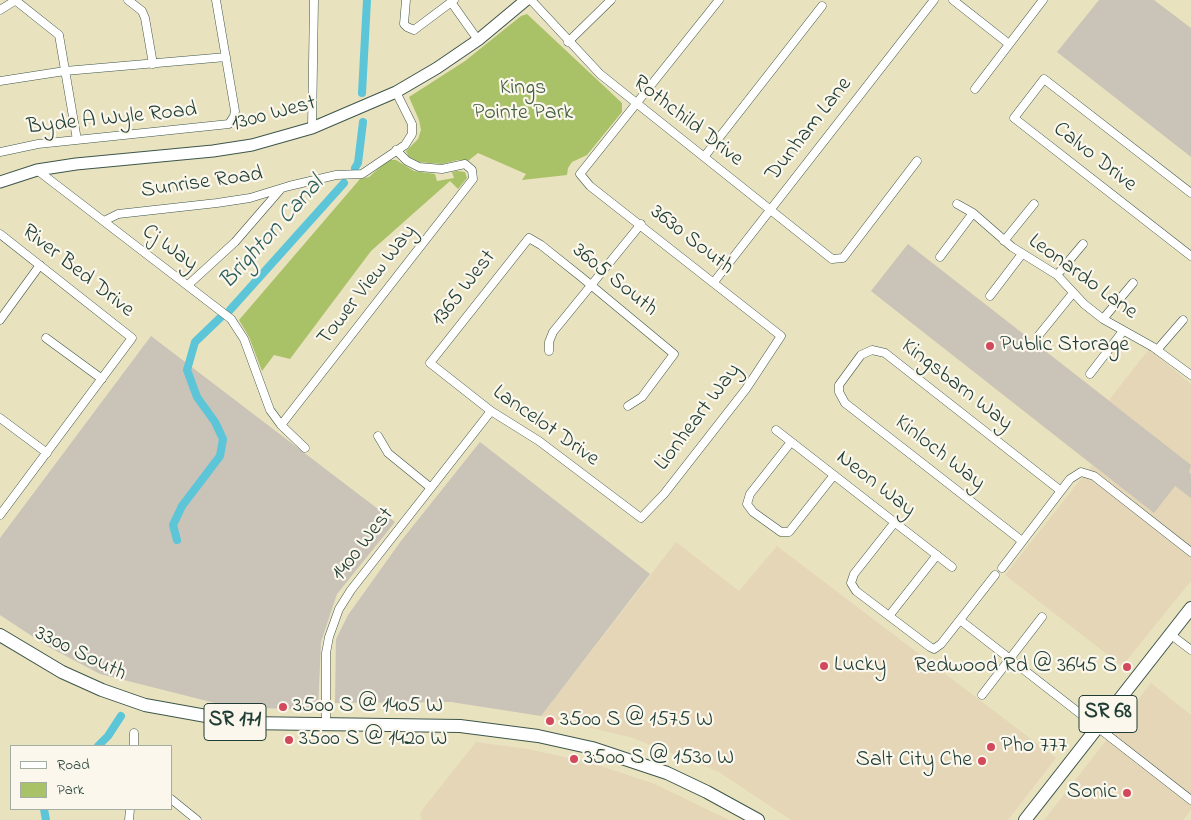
<!DOCTYPE html>
<html>
<head>
<meta charset="utf-8">
<style>
	body { margin:0 }
	#map { position:relative; width:1191px; height:820px; overflow:hidden; background:#e9e2bf; font-family:"Indie Flower",sans-serif }
	canvas { display:block }
	.legend { position:absolute; left:10px; top:745px; width:162px; height:65px; box-sizing:border-box; background:#fbf7ec; border:1px solid #a3ada2; margin:0; padding:6px 9px; list-style:none; font-size:15px; color:#1f3d34 }
	.legend li { display:flex; align-items:center; gap:10px; height:25px }
	.legend b { width:25px; border:1px solid #a3ada2 }
</style>
</head>
<body>
<div id="map">
<canvas width="1191" height="820"></canvas>
<ul class="legend">
<li><b style="height:6px;background:#fff"></b>Road</li>
<li><b style="height:14px;background:#a9c167"></b>Park</li>
</ul>
</div>
<script>
const ctx = document.querySelector('canvas').getContext('2d');
ctx.lineJoin = 'round';
function paint(path, color) {
  ctx.fillStyle = color;
  ctx.fill(path, 'evenodd');
}
function toPath(rows) {
  const path = new Path2D();
  for (const r of rows) {
    path.moveTo(r[0], r[1]);
    for (let i = 2; i < r.length; i += 2) path.lineTo(r[i], r[i + 1]);
  }
  return path;
}
function strokePath(path, color, width, dash) {
  ctx.strokeStyle = color;
  ctx.lineWidth = width;
  ctx.lineCap = dash ? 'butt' : 'round';
  ctx.setLineDash(dash || []);
  ctx.stroke(path);
}
function label(font, color, halo, rows, align = 'center') {
  ctx.font = font + ' "Indie Flower",sans-serif';
  ctx.lineWidth = 4.5;
  ctx.setLineDash([]);
  ctx.textBaseline = 'middle';
  ctx.strokeStyle = halo;
  ctx.fillStyle = color;
  for (const [text, x, y, turn = 0] of rows) {
    ctx.save();
    ctx.translate(x, y);
    ctx.rotate((+turn || 0) * Math.PI / 180);
    ctx.textAlign = isNaN(turn) ? turn : align;
    if (halo) ctx.strokeText(text, 0, 0);
    ctx.fillText(text, 0, 0);
    ctx.restore();
  }
}
const built = toPath([
	[908,244,1109,400,1149,349,1191,384,1191,581,1122,666,1005,575,1092,465,871,291],
	[676,542,739,591,777,546,1056,758,1008,820,791,820,719,772,633,738,541,716],
	[1151,683,1191,715,1191,810,1183,820,1044,820],
	[476,742,528,749,595,764,655,784,729,820,422,820,420,815,422,810]
]);
const industrial = toPath([
	[1099,0,1154,0,1191,28,1191,157,1057,52],
	[908,244,1191,465,1189,472,1191,474,1191,498,1175,486,1154,513,871,291],
	[151,336,395,522,337,594,321,642,318,710,231,707,100,674,47,646,0,615,0,538],
	[480,442,650,574,541,716,451,702,335,703,336,639,348,615,401,541]
]);
const green = toPath([
	[527,14,622,103,622,112,587,155,572,162,568,168,567,175,522,180,526,174,478,153,468,161,458,160,442,164,419,162,409,157,406,151,418,139,421,130,419,120,409,97,465,61,521,16],
	[388,160,396,160,414,171,435,174,437,181,454,178,452,172,457,171,465,172,467,178,458,189,450,181,371,251,290,359,274,355,262,371,249,337,239,320,360,179,369,177]
]);
const canal = toPath([
	[362,93,367,0],
	[355,168,358,163,363,122],
	[230,310,344,183],
	[177,540,173,525,182,506,220,456,223,439,215,422,197,397,187,370,195,342,221,317],
	[98,746,108,736,121,716],
	[44,809,46,820]
]);
const street = toPath([
	[15,0,59,35,77,140],
	[128,0,142,11,145,18,153,64],
	[406,0,404,24,407,27,414,30,454,0],
	[531,0,600,74,832,259,843,258,917,161],
	[953,0,1009,44],
	[451,2,478,40],
	[0,10,16,0],
	[568,42,611,0],
	[0,81,65,71,226,57],
	[975,89,1043,0],
	[312,128,314,0],
	[0,152,38,144,229,124,234,116,235,111,216,0],
	[704,157,822,6],
	[37,170,231,319,244,339,270,410,281,425,305,448],
	[1191,193,1044,79,1014,118,1191,256],
	[957,204,973,213,1012,247,1057,275,1084,304,1103,319,1153,347,1191,375],
	[104,221,118,214,217,203,250,198,289,186,336,175,362,174,405,145,412,134,412,124,396,92],
	[0,234,132,338,0,515],
	[1004,241,1034,204],
	[940,257,973,213],
	[1057,275,1083,244],
	[714,282,934,0],
	[188,285,235,242,280,190],
	[990,296,1022,254],
	[1103,319,1133,283],
	[0,320,40,265],
	[1039,335,1073,293],
	[46,338,102,379],
	[1157,350,1183,320],
	[549,351,549,342,553,332,641,224],
	[1090,374,1123,331],
	[628,406,642,397,674,354,580,276,541,245,529,238,430,363,491,411,539,441,641,518,664,494,746,389,781,336,590,186,580,174,719,0],
	[0,418,47,453],
	[281,425,473,179,472,170,465,164,442,169,419,167,407,161,396,150],
	[776,430,952,567],
	[378,436,388,453,431,488],
	[791,442,750,494,747,504,753,512,781,532,789,532,834,475],
	[895,522,854,574,851,583,856,591,930,647,934,649,941,644,995,575],
	[1022,541,845,403,839,392,839,385,861,355,872,350,885,353,1061,491],
	[1002,568,1070,479,1081,472,1094,476,1191,552],
	[889,616,937,555],
	[960,620,1191,800],
	[1170,634,1191,650],
	[982,695,1042,617],
	[326,725,326,653,329,637,339,609,351,590,491,411],
	[134,746,134,733],
	[171,799,197,820],
	[129,820,130,809]
]);
const secondary = toPath([
	[0,182,37,170,76,164,213,151,252,145,312,128,396,92,437,68,478,40,526,0]
]);
const primary = toPath([
	[0,635,62,672,102,690,145,705,245,723,460,726,538,736,592,748,667,773,707,792,758,820],
	[1025,820,1191,608]
]);
const markers = [
	[990,346,5,"#d1495b"],
	[824,666,5,"#d1495b"],
	[1127,667,5,"#d1495b"],
	[283,707,5,"#d1495b"],
	[550,721,5,"#d1495b"],
	[289,740,5,"#d1495b"],
	[991,747,5,"#d1495b"],
	[574,759,5,"#d1495b"],
	[982,761,5,"#d1495b"],
	[1127,793,5,"#d1495b"]
];
const shields = [
	[1108,714,58],
	[235,722,62]
];
const shieldNames = [
	["SR 68",1108,714],
	["SR 171",235,722]
];
const parkNames = [
	["Kings",523,89],
	["Pointe Park",523,114]
];
const streetNames = [
	["1300 West",274,115,-15],
	["Byde A Wyle Road",112,120,-6],
	["Rothchild Drive",687,122,38],
	["Dunham Lane",810,130,-52],
	["Calvo Drive",1094,158,38],
	["Sunrise Road",202,184,-8],
	["3630 South",691,241,38],
	["Cj Way",169,249,37],
	["River Bed Drive",77,272,38],
	["Leonardo Lane",1082,278,36],
	["3605 South",614,281,39],
	["Tower View Way",368,286,-52],
	["1365 West",465,289,-52],
	["Kingsbarn Way",956,386,38],
	["Lionheart Way",699,418,-53],
	["Lancelot Drive",545,427,35],
	["Kinloch Way",939,454,38],
	["Neon Way",875,485,38],
	["1400 West",364,545,-52],
	["3300 South",80,655,26]
];
const poiNames = [
	["Public Storage",1000,346],
	["Lucky",834,666],
	["Redwood Rd @ 3645 S",1117,667,"right"],
	["3500 S @ 1405 W",293,707],
	["3500 S @ 1575 W",560,721],
	["3500 S @ 1420 W",299,740],
	["Pho 777",1001,747],
	["3500 S @ 1530 W",584,759],
	["Salt City Che",972,761,"right"],
	["Sonic",1117,793,"right"]
];
const waterNames = [
	["Brighton Canal",273,234,-48]
];
paint(built, '#e5d6b7');
paint(industrial, '#c9c3b8');
paint(green, '#a9c167');
strokePath(canal, '#5cc5d8', 8);
strokePath(street, '#3d5649', 9);
strokePath(secondary, '#3d5649', 13);
strokePath(primary, '#3d5649', 14);
strokePath(street, '#fff', 8);
strokePath(secondary, '#fff', 11);
strokePath(primary, '#fff', 12);
for (const [x, y, r, color] of markers) {
  const dot = new Path2D();
  dot.arc(x, y, r, 0, 2 * Math.PI);
  ctx.fillStyle = color;
  ctx.fill(dot);
  strokePath(dot, '#fbf7ec', 2);
}
for (const [x, y, w] of shields) {
  const box = new Path2D();
  box.roundRect(x - w / 2, y - 18.5, w, 37, 4);
  ctx.fillStyle = '#fbf7ec';
  ctx.fill(box);
  strokePath(box, '#1f3d34', 1);
}
label('bold 21px', '#1f3d34', null, shieldNames);
label('22px', '#425e41', '#fbf7ec', parkNames);
label('22px', '#1f3d34', '#fbf7ec', streetNames);
label('22px', '#1f3d34', '#fbf7ec', poiNames, 'left');
label('italic 24px', '#2e5f5d', '#fbf7ec', waterNames);
</script>
</body>
</html>
